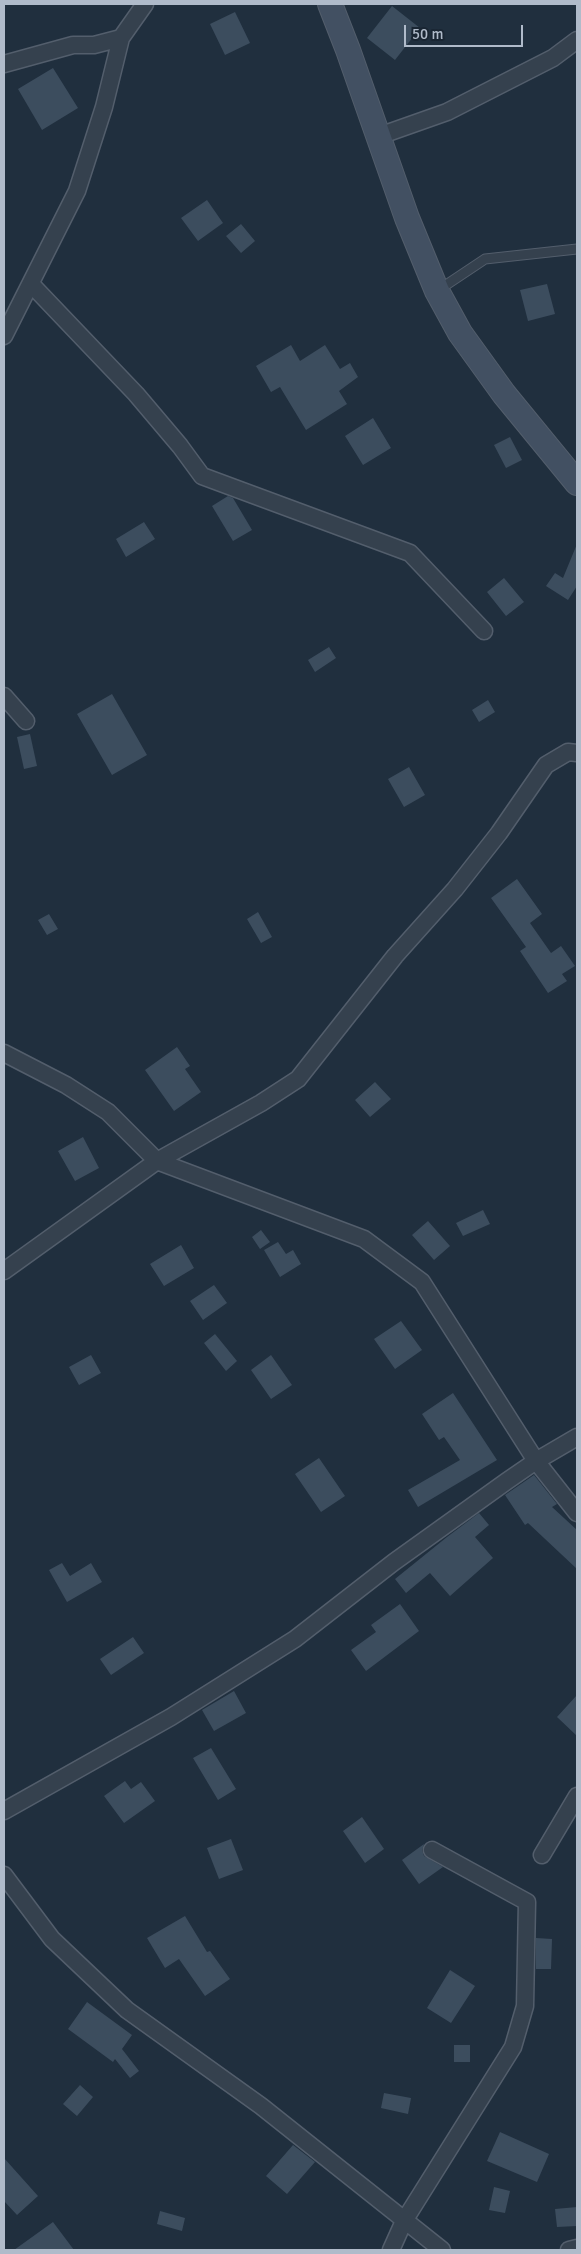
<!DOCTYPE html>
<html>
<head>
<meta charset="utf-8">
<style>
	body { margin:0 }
	#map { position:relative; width:581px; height:2254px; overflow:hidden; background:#202f3e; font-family:Signika,sans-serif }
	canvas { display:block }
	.frame { position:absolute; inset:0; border:5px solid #b0bbca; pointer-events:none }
	.scale { position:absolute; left:404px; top:25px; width:119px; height:22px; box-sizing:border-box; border:2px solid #b0bbca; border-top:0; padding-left:6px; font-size:15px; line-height:18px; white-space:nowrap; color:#b0bbca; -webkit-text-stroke:4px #1a2633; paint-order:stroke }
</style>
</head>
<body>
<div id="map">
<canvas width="581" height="2254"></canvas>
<div class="frame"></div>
<div class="scale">50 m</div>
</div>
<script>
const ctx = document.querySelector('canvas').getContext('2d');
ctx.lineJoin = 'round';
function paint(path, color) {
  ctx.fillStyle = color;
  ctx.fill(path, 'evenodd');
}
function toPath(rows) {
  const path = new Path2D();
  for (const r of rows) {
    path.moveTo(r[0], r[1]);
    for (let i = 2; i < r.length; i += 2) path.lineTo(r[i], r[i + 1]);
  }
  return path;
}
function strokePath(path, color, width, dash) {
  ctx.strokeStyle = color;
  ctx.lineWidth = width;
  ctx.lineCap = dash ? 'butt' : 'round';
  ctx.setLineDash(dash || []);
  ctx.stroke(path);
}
const building = toPath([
	[392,6,420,28,395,60,367,38],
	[235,12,250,43,225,55,210,24],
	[53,68,78,108,42,130,18,89],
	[207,200,223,223,198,241,181,218],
	[241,224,255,241,241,253,226,236],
	[547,284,555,314,528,321,520,290],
	[291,345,300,361,325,345,340,369,350,363,358,377,339,391,347,404,306,430,280,387,271,392,256,366],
	[373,418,391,448,363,465,345,436],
	[510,437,522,460,506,468,494,445],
	[228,496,233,498,252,530,233,541,212,506],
	[144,522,155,539,126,557,116,539],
	[577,544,577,586,568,600,546,586,555,573,563,578],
	[504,578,524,602,506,616,487,592],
	[329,647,336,658,315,672,308,660],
	[112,694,147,755,112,775,77,714],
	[488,700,495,712,479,722,472,710],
	[30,734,37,766,24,769,17,737],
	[409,767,425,795,404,807,388,779],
	[517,879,542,914,530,923,551,953,561,946,575,966,562,974,567,981,548,993,520,951,526,947,491,898],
	[258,912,272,937,261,943,247,919],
	[49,914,58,929,47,935,38,920],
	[177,1047,190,1066,185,1069,201,1092,174,1111,145,1070],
	[375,1082,391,1099,370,1117,355,1100],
	[83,1137,99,1168,75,1181,58,1151],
	[483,1210,490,1224,463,1236,456,1223],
	[428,1221,450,1246,434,1260,412,1235],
	[261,1230,270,1242,260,1249,252,1237],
	[278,1242,286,1254,293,1250,301,1264,280,1277,264,1250],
	[181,1245,194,1268,164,1286,150,1264],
	[214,1285,227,1303,203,1320,190,1301],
	[401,1321,422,1350,395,1369,374,1339],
	[215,1334,237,1361,226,1371,204,1343],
	[91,1355,101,1373,79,1385,69,1367],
	[271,1355,292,1385,271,1399,251,1370],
	[453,1393,497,1460,418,1507,408,1490,460,1460,444,1437,439,1440,422,1414],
	[319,1458,345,1496,321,1512,295,1474],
	[534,1475,557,1504,552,1507,577,1530,577,1569,528,1523,525,1525,505,1495],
	[479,1513,489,1525,475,1537,493,1558,450,1596,430,1573,406,1593,395,1579,447,1537],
	[62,1563,70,1576,91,1563,102,1582,67,1602,49,1570],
	[400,1604,419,1631,366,1671,351,1650,376,1632,371,1625],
	[133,1637,144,1653,111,1675,100,1659],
	[234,1691,246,1713,214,1731,202,1710],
	[577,1695,577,1736,557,1717],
	[211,1748,236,1789,218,1800,193,1758],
	[125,1781,131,1789,141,1782,155,1801,124,1823,104,1796],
	[362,1817,384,1849,365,1863,343,1831],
	[231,1839,243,1870,219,1879,207,1848],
	[424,1844,422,1850,424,1856,443,1867,419,1884,402,1860],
	[185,1916,207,1952,210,1951,230,1979,205,1996,179,1959,165,1968,147,1938],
	[536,1938,552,1939,551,1969,536,1969],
	[450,1970,475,1986,451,2023,427,2008],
	[87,2002,132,2035,122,2049,139,2071,130,2078,115,2059,113,2062,68,2029],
	[454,2045,470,2045,470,2062,454,2062],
	[80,2085,93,2097,77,2116,63,2104],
	[384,2093,411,2098,408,2114,381,2108],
	[500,2132,549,2154,537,2182,487,2161],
	[293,2145,315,2162,287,2194,266,2176],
	[4,2158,38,2196,17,2215,4,2201],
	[494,2187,510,2191,505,2213,489,2210],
	[577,2207,577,2226,557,2227,555,2209],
	[160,2211,185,2218,182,2231,157,2224],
	[53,2222,74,2250,14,2250]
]);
const lane = toPath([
	[437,291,485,259,577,249]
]);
const street = toPath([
	[4,64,73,45,94,45,121,38],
	[379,136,447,112,553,58,577,40],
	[31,284,136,394,180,446,202,476,410,553,484,631],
	[4,336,77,191,104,107,121,38,145,4],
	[4,696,26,721],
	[4,1053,66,1085,108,1112,157,1161,364,1239,422,1282,536,1461,577,1513],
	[4,1271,157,1161,261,1103,298,1079,395,956,455,889,499,833,546,765,568,752,577,753],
	[4,1811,171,1717,295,1639,394,1562,507,1481,536,1461,577,1437],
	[542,1855,577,1796],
	[4,1875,52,1939,127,2010,261,2106,442,2250],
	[391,2250,404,2221,513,2047,525,2006,527,1902,432,1850],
	[569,2250,577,2248]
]);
const secondary = toPath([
	[330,4,348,50,407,218,437,291,460,333,504,394,577,483]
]);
paint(building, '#3c4d5e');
strokePath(lane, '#535e6c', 11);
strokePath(street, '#535e6c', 19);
strokePath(secondary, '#535e6c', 26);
strokePath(lane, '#35414e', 9);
strokePath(street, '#35414e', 16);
strokePath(secondary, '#425062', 24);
</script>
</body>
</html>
